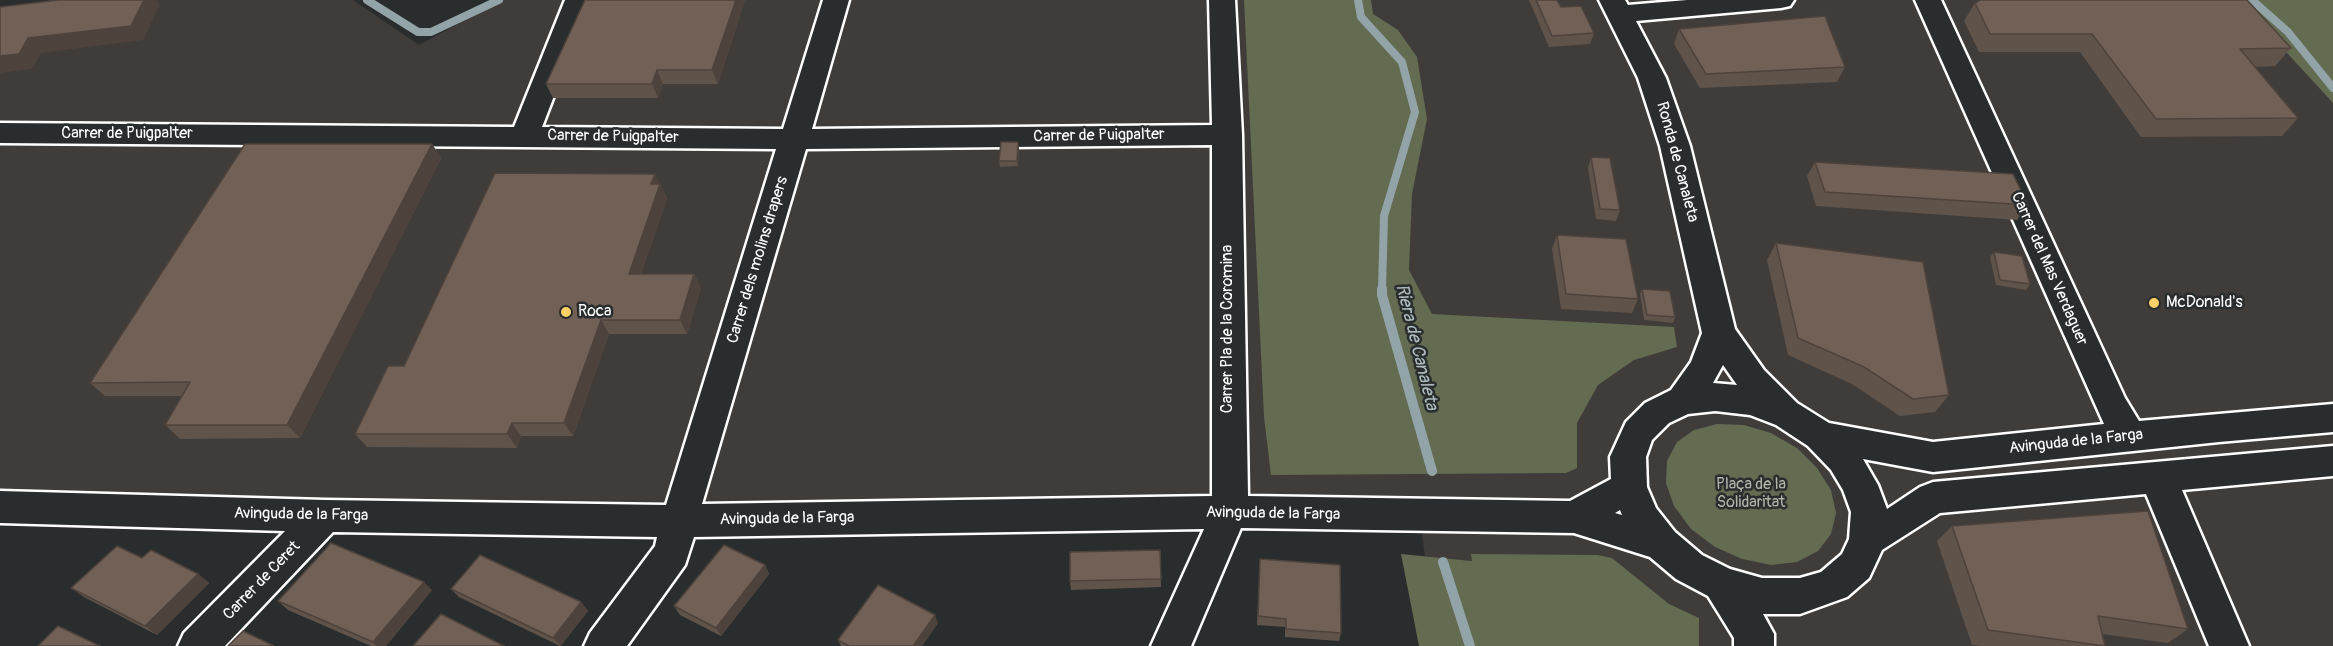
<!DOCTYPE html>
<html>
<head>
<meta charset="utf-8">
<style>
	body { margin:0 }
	canvas { display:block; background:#2a2d2e }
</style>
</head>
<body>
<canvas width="2333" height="646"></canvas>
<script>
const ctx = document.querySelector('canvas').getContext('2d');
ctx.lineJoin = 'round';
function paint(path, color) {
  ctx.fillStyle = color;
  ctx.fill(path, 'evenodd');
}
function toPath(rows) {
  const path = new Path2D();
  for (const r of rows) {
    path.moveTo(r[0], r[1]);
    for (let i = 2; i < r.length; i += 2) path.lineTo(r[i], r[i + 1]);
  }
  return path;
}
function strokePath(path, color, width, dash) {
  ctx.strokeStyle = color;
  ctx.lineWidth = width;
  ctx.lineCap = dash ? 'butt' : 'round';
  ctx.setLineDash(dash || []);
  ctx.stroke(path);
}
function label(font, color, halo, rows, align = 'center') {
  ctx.font = font + ' Pangolin,sans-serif';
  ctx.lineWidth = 5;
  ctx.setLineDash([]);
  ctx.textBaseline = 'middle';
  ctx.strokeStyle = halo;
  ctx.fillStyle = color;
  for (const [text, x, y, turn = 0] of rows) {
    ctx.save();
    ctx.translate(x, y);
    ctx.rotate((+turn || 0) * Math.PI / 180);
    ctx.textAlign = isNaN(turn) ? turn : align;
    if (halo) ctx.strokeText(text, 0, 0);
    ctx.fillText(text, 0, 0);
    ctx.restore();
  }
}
const built = toPath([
	[114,0,353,0,419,45,503,0,2333,0,2333,646,1519,646,1473,561,1425,557,1420,517,0,502,0,10]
]);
const green = toPath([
	[1244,0,1371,0,1373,14,1398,30,1417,57,1427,119,1412,194,1409,270,1432,314,1674,327,1677,347,1634,360,1598,385,1577,423,1577,468,1566,473,1271,475,1264,417],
	[2240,0,2333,0,2333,103,2243,5],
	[1717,424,1744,425,1771,433,1797,448,1817,468,1831,490,1836,513,1831,534,1818,551,1797,562,1771,565,1742,559,1715,547,1691,529,1674,506,1666,483,1667,461,1677,442,1694,430],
	[1401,554,1472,561,1471,554,1598,555,1612,558,1669,604,1699,618,1699,646,1419,646]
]);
const streamFar1 = toPath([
	[367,0,418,32,431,32,499,0],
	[1358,0,1361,17,1402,62,1415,112,1384,216,1382,290],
	[2252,0,2288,32,2333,88]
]);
const stream = toPath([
	[1382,289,1382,295,1432,471],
	[1443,562,1470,646]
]);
const minor = toPath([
	[565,0,591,0,542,127,783,129,823,0,849,0,812,129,1212,125,1209,0,1235,0,1242,135,1248,496,1570,501,1611,479,1610,457,1626,422,1645,403,1671,390,1691,362,1702,333,1660,146,1638,78,1599,0,1625,0,1628,5,1687,0,1794,0,1790,6,1781,8,1636,21,1666,78,1690,146,1735,329,1764,370,1797,403,1829,423,1933,442,2104,424,1915,0,1941,0,2125,398,2139,421,2333,404,2333,432,2219,442,1933,472,1863,459,1878,485,1887,509,1920,487,1933,482,2333,446,2333,476,2182,490,2249,646,2209,646,2146,494,1940,513,1882,550,1869,578,1847,597,1800,614,1763,614,1774,634,1774,646,1734,646,1734,638,1708,596,1676,579,1650,557,1574,533,1241,528,1191,646,1151,646,1204,529,694,537,685,565,627,646,584,646,590,633,655,546,657,537,333,532,225,646,178,646,184,633,285,531,0,523,0,491,325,500,666,505,776,149,0,143,0,123,514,127,565,0],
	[1212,145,1212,496,702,504,806,149,1212,145],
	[1723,365,1737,385,1713,383,1723,365],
	[1715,411,1750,415,1776,425,1808,446,1831,470,1843,490,1851,512,1849,539,1842,554,1821,572,1800,578,1762,578,1730,569,1702,555,1675,532,1656,508,1647,487,1646,457,1652,440,1669,423,1688,414,1715,411],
	[1620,510,1622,515,1615,513,1620,510]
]);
const wall = toPath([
	[745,0,718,84,663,84,658,98,553,98,546,84],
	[1529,0,1557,0,1561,7,1594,33,1590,44,1549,47],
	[1975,3,2291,48,2275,66,2255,67,2298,118,2282,136,2141,137,2080,52,1979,52,1964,21],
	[1679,29,1845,67,1837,82,1700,88,1674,44],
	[1018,142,1019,148,1018,166,1000,167,999,161],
	[432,144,441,158,300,438,180,439,165,425,182,396,105,396,90,383],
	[1591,157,1620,210,1616,221,1596,219,1588,168],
	[1815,162,2028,205,2017,220,1816,206,1807,176],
	[659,184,660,184,667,199,641,274,694,274,701,288,687,334,609,334,573,436,521,436,517,448,367,447,355,434],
	[1557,235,1638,299,1632,313,1561,309,1552,249],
	[1776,243,1949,395,1935,412,1900,416,1852,384,1788,355,1767,260],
	[1994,252,2030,284,2026,290,1996,285,1990,257],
	[1642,289,1675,317,1673,323,1644,320,1640,294],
	[1952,526,2188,629,2168,643,2102,634,2105,646,1981,646,1972,645,1937,541],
	[1160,550,1161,587,1071,590,1070,581],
	[142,558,198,574,209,583,157,635,84,597,71,588],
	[1260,559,1341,633,1339,641,1285,637,1285,627,1257,625],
	[765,565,769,574,721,636,680,615,674,606],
	[451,589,581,602,588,611,560,646,459,597],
	[432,590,386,646,371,646,288,610,278,601],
	[938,623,922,646,841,646,838,640]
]);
const shadedWall = toPath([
	[144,0,156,0,160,4,143,40,41,53,32,69,0,73,0,56,28,38],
	[736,0,745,0,718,84,712,70],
	[657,70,663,84,658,98,652,84],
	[1018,142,1019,148,1018,166,1017,161],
	[432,144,441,158,300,438,287,425],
	[655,174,667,199,636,288,629,274,651,184],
	[694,274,701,288,687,334,680,320],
	[601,320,609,334,573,436,564,423],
	[512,423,521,436,517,448,507,434],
	[765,565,769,574,721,636,716,628],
	[198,574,209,583,157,635,145,626],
	[424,582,432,590,386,646,376,646,373,642],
	[581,602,588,611,561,646,553,638],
	[935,615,938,623,922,646,913,646]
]);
const building = toPath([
	[58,0,144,0,131,26,28,38,19,54,0,56,0,7,58,0],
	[585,0,736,0,712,70,657,70,652,84,546,84,585,0],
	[1536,0,1557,0,1561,7,1581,6,1594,33,1552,36,1536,0],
	[1980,0,2247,0,2291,48,2240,49,2298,118,2156,119,2092,34,1990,34,1975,3,1980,0],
	[1825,16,1845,67,1706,74,1679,29,1825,16],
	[1001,142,1018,142,1017,161,999,161,1001,142],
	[245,144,432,144,287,425,165,425,190,382,90,383,245,144],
	[1591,157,1610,158,1620,210,1600,209,1591,157],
	[1815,162,2013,174,2028,205,1825,192,1815,162],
	[495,173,655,174,651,184,660,184,629,274,694,274,680,320,601,320,564,423,512,423,507,434,355,434,388,366,404,366,495,173],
	[1557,235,1626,239,1638,299,1566,294,1557,235],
	[1776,243,1923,262,1949,395,1913,399,1864,367,1798,338,1776,243],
	[1994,252,2022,256,2030,284,2000,280,1994,252],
	[1642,289,1670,291,1675,317,1647,315,1642,289],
	[2148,511,2188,629,2098,616,2105,646,1988,630,1952,526,2148,511],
	[331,543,424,582,373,642,278,601,331,543],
	[724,545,765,565,716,628,674,606,724,545],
	[117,546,142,558,151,550,198,574,145,626,71,588,117,546],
	[1160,550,1161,579,1070,581,1070,552,1160,550],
	[480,555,581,602,553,638,451,589,480,555],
	[1260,559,1340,565,1341,633,1286,629,1286,619,1258,616,1260,559],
	[878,585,935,615,913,646,849,646,838,640,878,585],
	[441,614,504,646,413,646,441,614],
	[58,626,100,646,38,646,58,626],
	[243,631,274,646,228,646,243,631]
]);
const markers = [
	[2154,303,6,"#ffd166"],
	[566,312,6,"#ffd166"]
];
const streetNames = [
	["Carrer de Puigpalter",127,134],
	["Carrer de Puigpalter",1099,136,-1],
	["Carrer de Puigpalter",613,137,1],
	["Ronda de Canaleta",1677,162,75],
	["Carrer dels molins drapers",758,260,-73],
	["Carrer del Mas Verdaguer",2049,269,66],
	["Carrer Pla de la Coromina",1228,329,-90],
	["Avinguda de la Farga",2076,442,-6],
	["Avinguda de la Farga",1273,514,1],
	["Avinguda de la Farga",301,515,1],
	["Avinguda de la Farga",787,519,-1],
	["Carrer de Ceret",262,581,-46]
];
const poiNames = [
	["McDonald's",2166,303],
	["Roca",578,312]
];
const parkNames = [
	["Plaça de la",1751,485],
	["Solidaritat",1751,503]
];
const waterNames = [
	["Riera de Canaleta",1416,347,76]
];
paint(built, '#3f3c3a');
paint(green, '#636b51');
strokePath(streamFar1, '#93a4a8', 8);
strokePath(stream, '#93a4a8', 10);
strokePath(minor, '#fff', 5);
paint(minor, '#2a2d2e');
paint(wall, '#60534a');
paint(shadedWall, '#4e433c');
paint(building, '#706056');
strokePath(building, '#4e433c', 1.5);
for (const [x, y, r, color] of markers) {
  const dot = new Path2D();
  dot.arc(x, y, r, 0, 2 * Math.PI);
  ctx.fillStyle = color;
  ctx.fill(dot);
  strokePath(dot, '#2a2d2e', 2);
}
label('16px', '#fff', '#2a2d2e', streetNames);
label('16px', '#fff', '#2a2d2e', poiNames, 'left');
label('16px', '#b1b5a8', '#2a2d2e', parkNames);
label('italic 18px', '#aebbbe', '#2a2d2e', waterNames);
</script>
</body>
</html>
